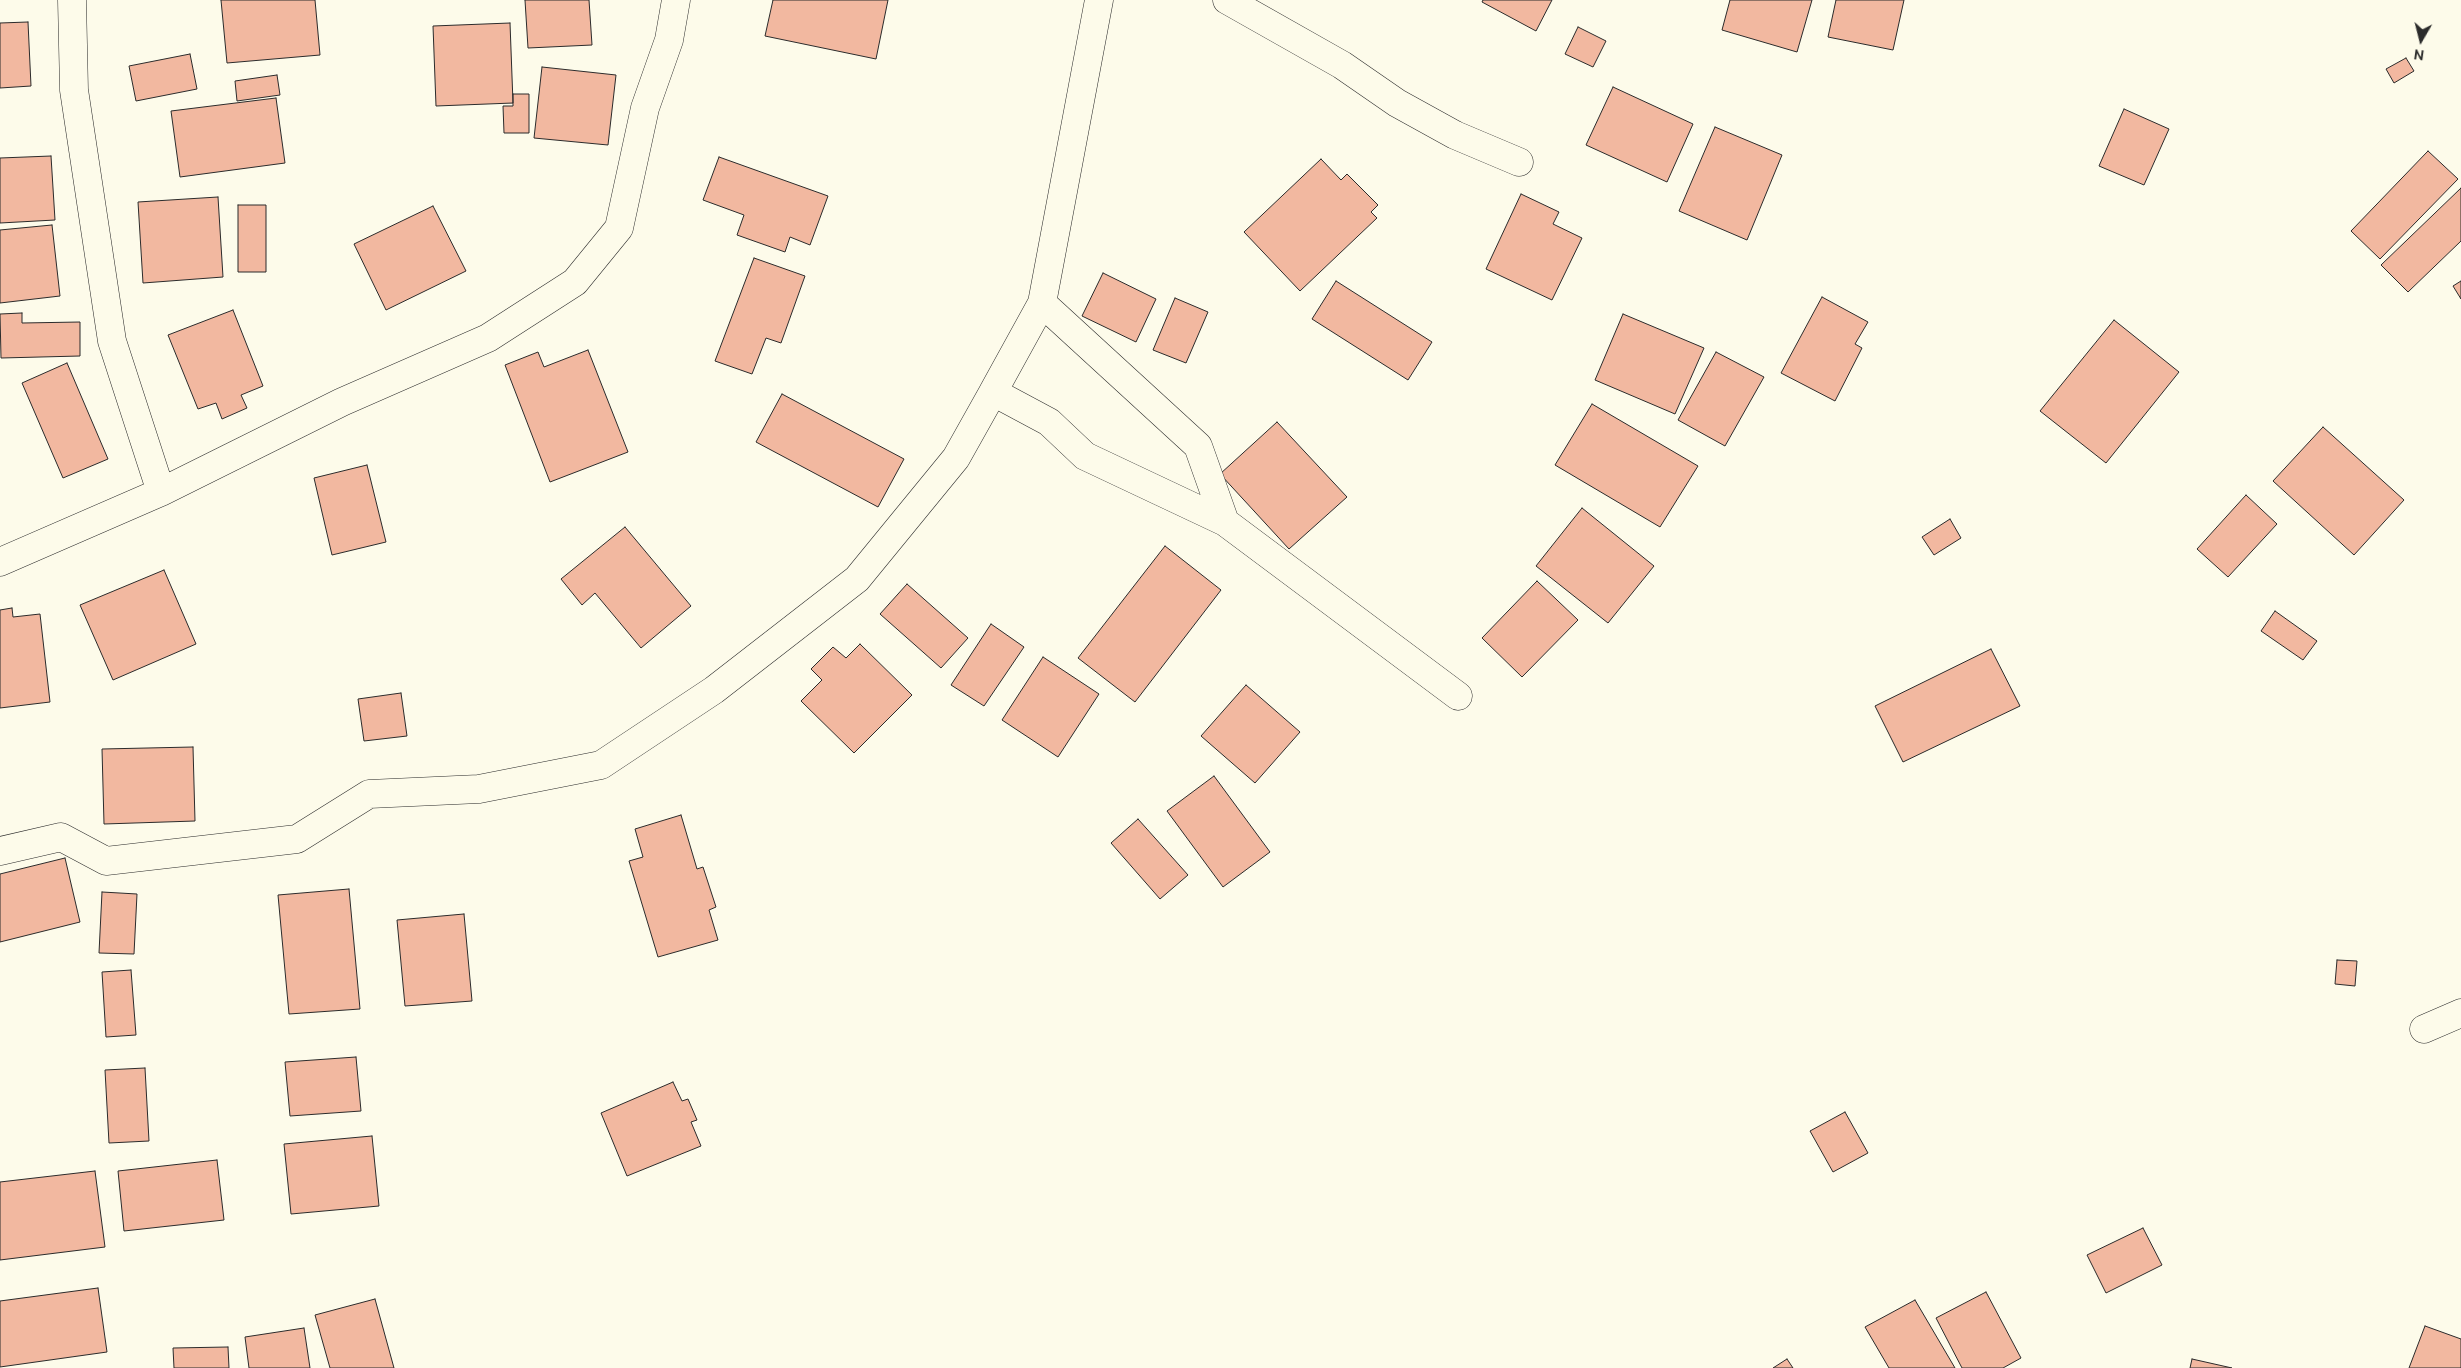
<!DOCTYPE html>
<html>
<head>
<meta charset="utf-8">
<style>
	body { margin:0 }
	#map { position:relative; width:2461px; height:1368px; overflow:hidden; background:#fdfbea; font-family:Ubuntu,sans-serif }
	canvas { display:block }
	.north { position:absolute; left:2396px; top:15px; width:50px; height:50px; -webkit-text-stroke:4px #fdfbea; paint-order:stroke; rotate:188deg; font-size:14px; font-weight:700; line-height:20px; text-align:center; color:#2b2b2b }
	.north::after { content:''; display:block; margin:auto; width:18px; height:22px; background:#2b2b2b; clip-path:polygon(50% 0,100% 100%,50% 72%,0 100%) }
</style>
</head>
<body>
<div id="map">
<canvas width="2461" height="1368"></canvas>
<div class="north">N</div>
</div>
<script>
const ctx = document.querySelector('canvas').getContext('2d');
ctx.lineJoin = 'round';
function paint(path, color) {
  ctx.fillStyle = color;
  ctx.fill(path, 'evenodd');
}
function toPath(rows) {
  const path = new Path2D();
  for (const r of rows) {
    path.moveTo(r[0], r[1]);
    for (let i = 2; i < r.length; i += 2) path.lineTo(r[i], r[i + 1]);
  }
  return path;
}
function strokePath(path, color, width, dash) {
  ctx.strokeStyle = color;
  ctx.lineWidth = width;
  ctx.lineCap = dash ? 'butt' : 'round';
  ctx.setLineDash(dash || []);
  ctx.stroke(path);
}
const building = toPath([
	[221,0,315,0,320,55,227,63,221,0],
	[525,0,589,0,592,45,528,48,525,0],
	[773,0,888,0,876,59,765,36,773,0],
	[1483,0,1552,0,1536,31,1482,2,1483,0],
	[1730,0,1812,0,1797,52,1722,30,1730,0],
	[1836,0,1904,0,1893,50,1828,37,1836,0],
	[28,22,31,86,0,88,0,23,28,22],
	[510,23,513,103,436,106,433,26,510,23],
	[1578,27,1606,41,1593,67,1565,54,1578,27],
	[190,54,197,89,136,101,129,66,190,54],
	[2406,58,2414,71,2394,83,2386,69,2406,58],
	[542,67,616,75,608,145,534,138,542,67],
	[277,75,280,95,237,101,235,81,277,75],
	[1613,87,1693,124,1667,182,1586,145,1613,87],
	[513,94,529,94,529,133,504,133,503,106,513,106,513,94],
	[276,98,285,163,180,177,171,111,276,98],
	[2124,109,2169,129,2144,185,2099,166,2124,109],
	[1715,127,1782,155,1747,240,1679,211,1715,127],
	[2428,151,2458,179,2380,259,2351,231,2428,151],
	[51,156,55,220,0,223,0,158,51,156],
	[719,157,828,196,810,245,790,237,785,252,737,235,744,215,703,200,719,157],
	[1321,159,1341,180,1347,174,1378,205,1371,212,1377,218,1300,291,1244,232,1321,159],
	[2461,188,2461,241,2408,292,2381,265,2461,188],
	[1521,194,1559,212,1553,224,1582,238,1552,300,1486,269,1521,194],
	[218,197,223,277,143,283,138,202,218,197],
	[238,205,266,205,266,272,238,272,238,205],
	[433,206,466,271,386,310,354,244,433,206],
	[52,225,60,296,0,303,0,230,52,225],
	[754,258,805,276,781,343,766,338,752,374,715,361,754,258],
	[1103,273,1156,299,1136,342,1082,316,1103,273],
	[1336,281,1432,342,1408,380,1312,319,1336,281],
	[2461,281,2461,299,2453,286,2461,281],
	[1822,297,1868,322,1855,344,1862,348,1835,401,1781,373,1822,297],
	[1175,298,1208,312,1186,363,1153,350,1175,298],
	[233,310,263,386,241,395,247,408,222,419,216,403,198,409,168,335,233,310],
	[22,313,22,323,80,322,80,356,1,358,0,314,22,313],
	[1623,314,1704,348,1675,414,1595,380,1623,314],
	[2114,320,2179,372,2106,463,2040,411,2114,320],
	[588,350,628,452,550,482,505,365,538,352,544,367,588,350],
	[1716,352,1764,377,1725,446,1678,420,1716,352],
	[67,363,108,459,63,478,22,383,67,363],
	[782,394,904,459,878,507,756,442,782,394],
	[1592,404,1698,466,1660,527,1555,465,1592,404],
	[1277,422,1347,497,1289,549,1220,474,1277,422],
	[2323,427,2404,500,2354,555,2273,481,2323,427],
	[367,465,386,542,332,555,314,478,367,465],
	[2246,495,2277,524,2228,577,2197,549,2246,495],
	[1582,508,1654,566,1608,623,1536,566,1582,508],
	[1950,519,1961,538,1934,555,1922,537,1950,519],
	[625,527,691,606,641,648,595,593,582,605,561,579,625,527],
	[1165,546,1221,590,1135,702,1078,658,1165,546],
	[164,570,196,644,113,680,80,605,164,570],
	[1537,581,1578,620,1522,677,1482,638,1537,581],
	[907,584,968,638,941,668,880,614,907,584],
	[12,608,13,617,40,614,50,702,0,708,0,610,12,608],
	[2275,611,2317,641,2303,660,2261,631,2275,611],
	[991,624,1024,647,984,706,951,685,991,624],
	[860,644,912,695,854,753,801,701,822,680,811,669,833,647,846,658,860,644],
	[1991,649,2020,706,1903,762,1875,706,1991,649],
	[1043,657,1099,694,1058,757,1002,720,1043,657],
	[1246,685,1300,732,1255,783,1201,736,1246,685],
	[401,693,407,736,364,741,358,699,401,693],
	[193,747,195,821,104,824,102,749,193,747],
	[1214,776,1270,852,1223,887,1167,811,1214,776],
	[681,815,697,869,703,867,716,907,709,910,718,940,658,957,629,861,643,857,635,829,681,815],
	[1138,819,1188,875,1160,899,1111,843,1138,819],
	[65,858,80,922,0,942,0,874,65,858],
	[349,889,360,1009,289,1014,278,895,349,889],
	[102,892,137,894,134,954,99,953,102,892],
	[464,914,472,1001,405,1006,397,920,464,914],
	[2337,960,2357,961,2355,986,2335,984,2337,960],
	[131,970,136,1035,106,1037,102,972,131,970],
	[356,1057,361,1111,290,1116,285,1062,356,1057],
	[145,1068,149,1141,109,1143,105,1070,145,1068],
	[673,1082,682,1101,688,1099,697,1120,691,1122,701,1146,627,1176,601,1113,673,1082],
	[1845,1112,1868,1153,1833,1172,1810,1131,1845,1112],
	[372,1136,379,1206,291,1214,284,1144,372,1136],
	[217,1160,224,1220,124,1231,118,1171,217,1160],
	[95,1171,105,1247,0,1260,0,1182,95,1171],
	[2143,1228,2162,1265,2106,1293,2087,1255,2143,1228],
	[98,1288,107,1352,0,1367,0,1301,98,1288],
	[1986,1292,2021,1358,2003,1368,1962,1368,1936,1318,1986,1292],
	[375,1299,394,1368,330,1368,315,1315,375,1299],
	[1915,1300,1955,1368,1889,1368,1865,1327,1915,1300],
	[2425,1326,2461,1339,2461,1368,2409,1368,2425,1326],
	[304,1328,310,1368,249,1368,245,1337,304,1328],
	[228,1347,229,1368,174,1368,173,1348,228,1347],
	[1787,1359,1793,1368,1773,1368,1787,1359],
	[2192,1359,2232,1368,2190,1368,2192,1359]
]);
const minor = toPath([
	[72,0,74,90,112,341,161,492],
	[1099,0,1042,303,993,392,1049,422,1085,456,1225,522,1458,696],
	[1227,0,1342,65,1397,103,1455,135,1519,162],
	[1042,303,1198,446,1225,522],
	[0,562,161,492,342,402,488,338,575,282,619,228,645,108,669,40,676,0],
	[0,851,61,837,106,861,297,839,369,794,479,789,601,765,714,690,857,579,956,458,993,392],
	[2424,1029,2461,1013]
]);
paint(building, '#f2b8a0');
strokePath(building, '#2b2b2b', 1);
strokePath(minor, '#2b2b2b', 29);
strokePath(minor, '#fdfbea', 28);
</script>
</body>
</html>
